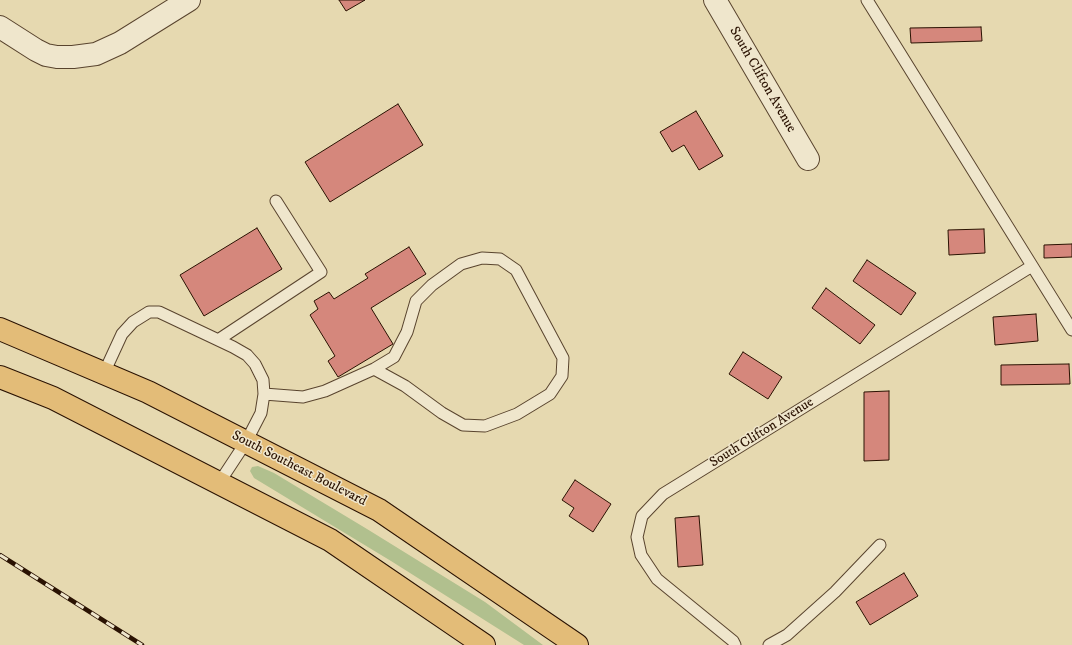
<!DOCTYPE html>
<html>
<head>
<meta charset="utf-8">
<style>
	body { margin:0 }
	canvas { display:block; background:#e6d9b0 }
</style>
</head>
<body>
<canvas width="1072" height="645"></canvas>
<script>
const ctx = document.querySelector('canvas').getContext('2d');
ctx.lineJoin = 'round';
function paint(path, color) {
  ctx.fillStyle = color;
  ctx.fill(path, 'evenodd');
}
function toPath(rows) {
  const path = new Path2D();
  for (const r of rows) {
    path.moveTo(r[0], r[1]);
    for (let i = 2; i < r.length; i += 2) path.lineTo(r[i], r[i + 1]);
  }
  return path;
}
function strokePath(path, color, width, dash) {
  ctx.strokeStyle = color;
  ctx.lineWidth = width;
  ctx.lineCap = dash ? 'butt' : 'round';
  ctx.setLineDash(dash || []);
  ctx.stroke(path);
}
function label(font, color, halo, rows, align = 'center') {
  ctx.font = font + ' "IM FELL DW Pica",serif';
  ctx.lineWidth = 3;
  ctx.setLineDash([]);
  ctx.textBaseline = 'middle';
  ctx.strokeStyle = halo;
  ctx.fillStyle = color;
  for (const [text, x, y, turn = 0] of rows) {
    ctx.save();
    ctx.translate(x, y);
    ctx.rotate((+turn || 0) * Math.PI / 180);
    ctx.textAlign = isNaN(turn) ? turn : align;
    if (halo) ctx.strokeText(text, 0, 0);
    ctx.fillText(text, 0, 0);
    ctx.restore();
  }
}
const green = toPath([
	[258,466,274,473,367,529,485,602,543,645,524,645,391,561,254,478,250,471,252,467]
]);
const building = toPath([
	[339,0,365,0,346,11,339,0],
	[981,27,982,41,911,43,910,28,981,27],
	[398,104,423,145,330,202,305,162,398,104],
	[696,111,723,156,699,170,684,145,672,152,660,132,696,111],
	[257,228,282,269,204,316,180,275,257,228],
	[984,229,985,253,949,255,948,230,984,229],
	[1072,244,1072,257,1044,258,1044,245,1072,244],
	[409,247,426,274,371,308,393,344,338,377,328,361,335,356,310,315,318,309,314,301,329,292,334,299,368,278,365,274,409,247],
	[867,260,916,293,901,315,853,281,867,260],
	[826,288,875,325,860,344,812,308,826,288],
	[1036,314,1038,341,995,345,993,317,1036,314],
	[743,352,782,377,768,399,729,374,743,352],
	[1069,364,1070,384,1001,385,1001,365,1069,364],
	[889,391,889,460,864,461,864,392,889,391],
	[575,480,611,504,593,532,569,516,574,508,562,500,575,480],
	[699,516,703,565,678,567,675,518,699,516],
	[904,573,918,596,870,625,856,602,904,573]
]);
const lane = toPath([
	[867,0,1072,330],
	[218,340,321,272,276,201],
	[104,373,122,334,133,322,149,312,159,312,233,347,247,355,255,364,263,380,264,394,261,413,246,442,219,483],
	[264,394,303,397,325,391,374,369,394,357,407,332,416,301,432,285,461,264,482,258,500,259,516,270,563,358,562,376,550,394,517,414,485,426,463,425,442,413,405,386,374,369],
	[735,645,733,641,657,579,641,555,637,537,642,516,663,494,1032,266],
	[769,645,787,635,835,592,880,545]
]);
const street = toPath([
	[715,0,808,159],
	[0,27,36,50,46,55,57,57,73,57,96,54,120,43,189,0]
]);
const primary = toPath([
	[0,329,148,392,379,510,577,645],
	[0,377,53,398,330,540,484,645]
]);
const rail = toPath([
	[0,555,142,645]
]);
const streetNames = [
	["South Clifton Avenue",762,80,60],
	["South Clifton Avenue",762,433,-32],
	["South Southeast Boulevard",299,469,27]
];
paint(green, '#b1c08e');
paint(building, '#d5877c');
strokePath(building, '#2a1202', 1);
strokePath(lane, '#59442e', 13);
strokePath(street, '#59442e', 24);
strokePath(primary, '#2a1202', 24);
strokePath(lane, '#efe6cc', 11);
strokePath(street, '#efe6cc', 22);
strokePath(primary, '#e3bc78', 22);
strokePath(rail, '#2a1202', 4.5);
strokePath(rail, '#efe6cc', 3, [9]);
label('14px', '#2a1202', '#efe6cc', streetNames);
</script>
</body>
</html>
